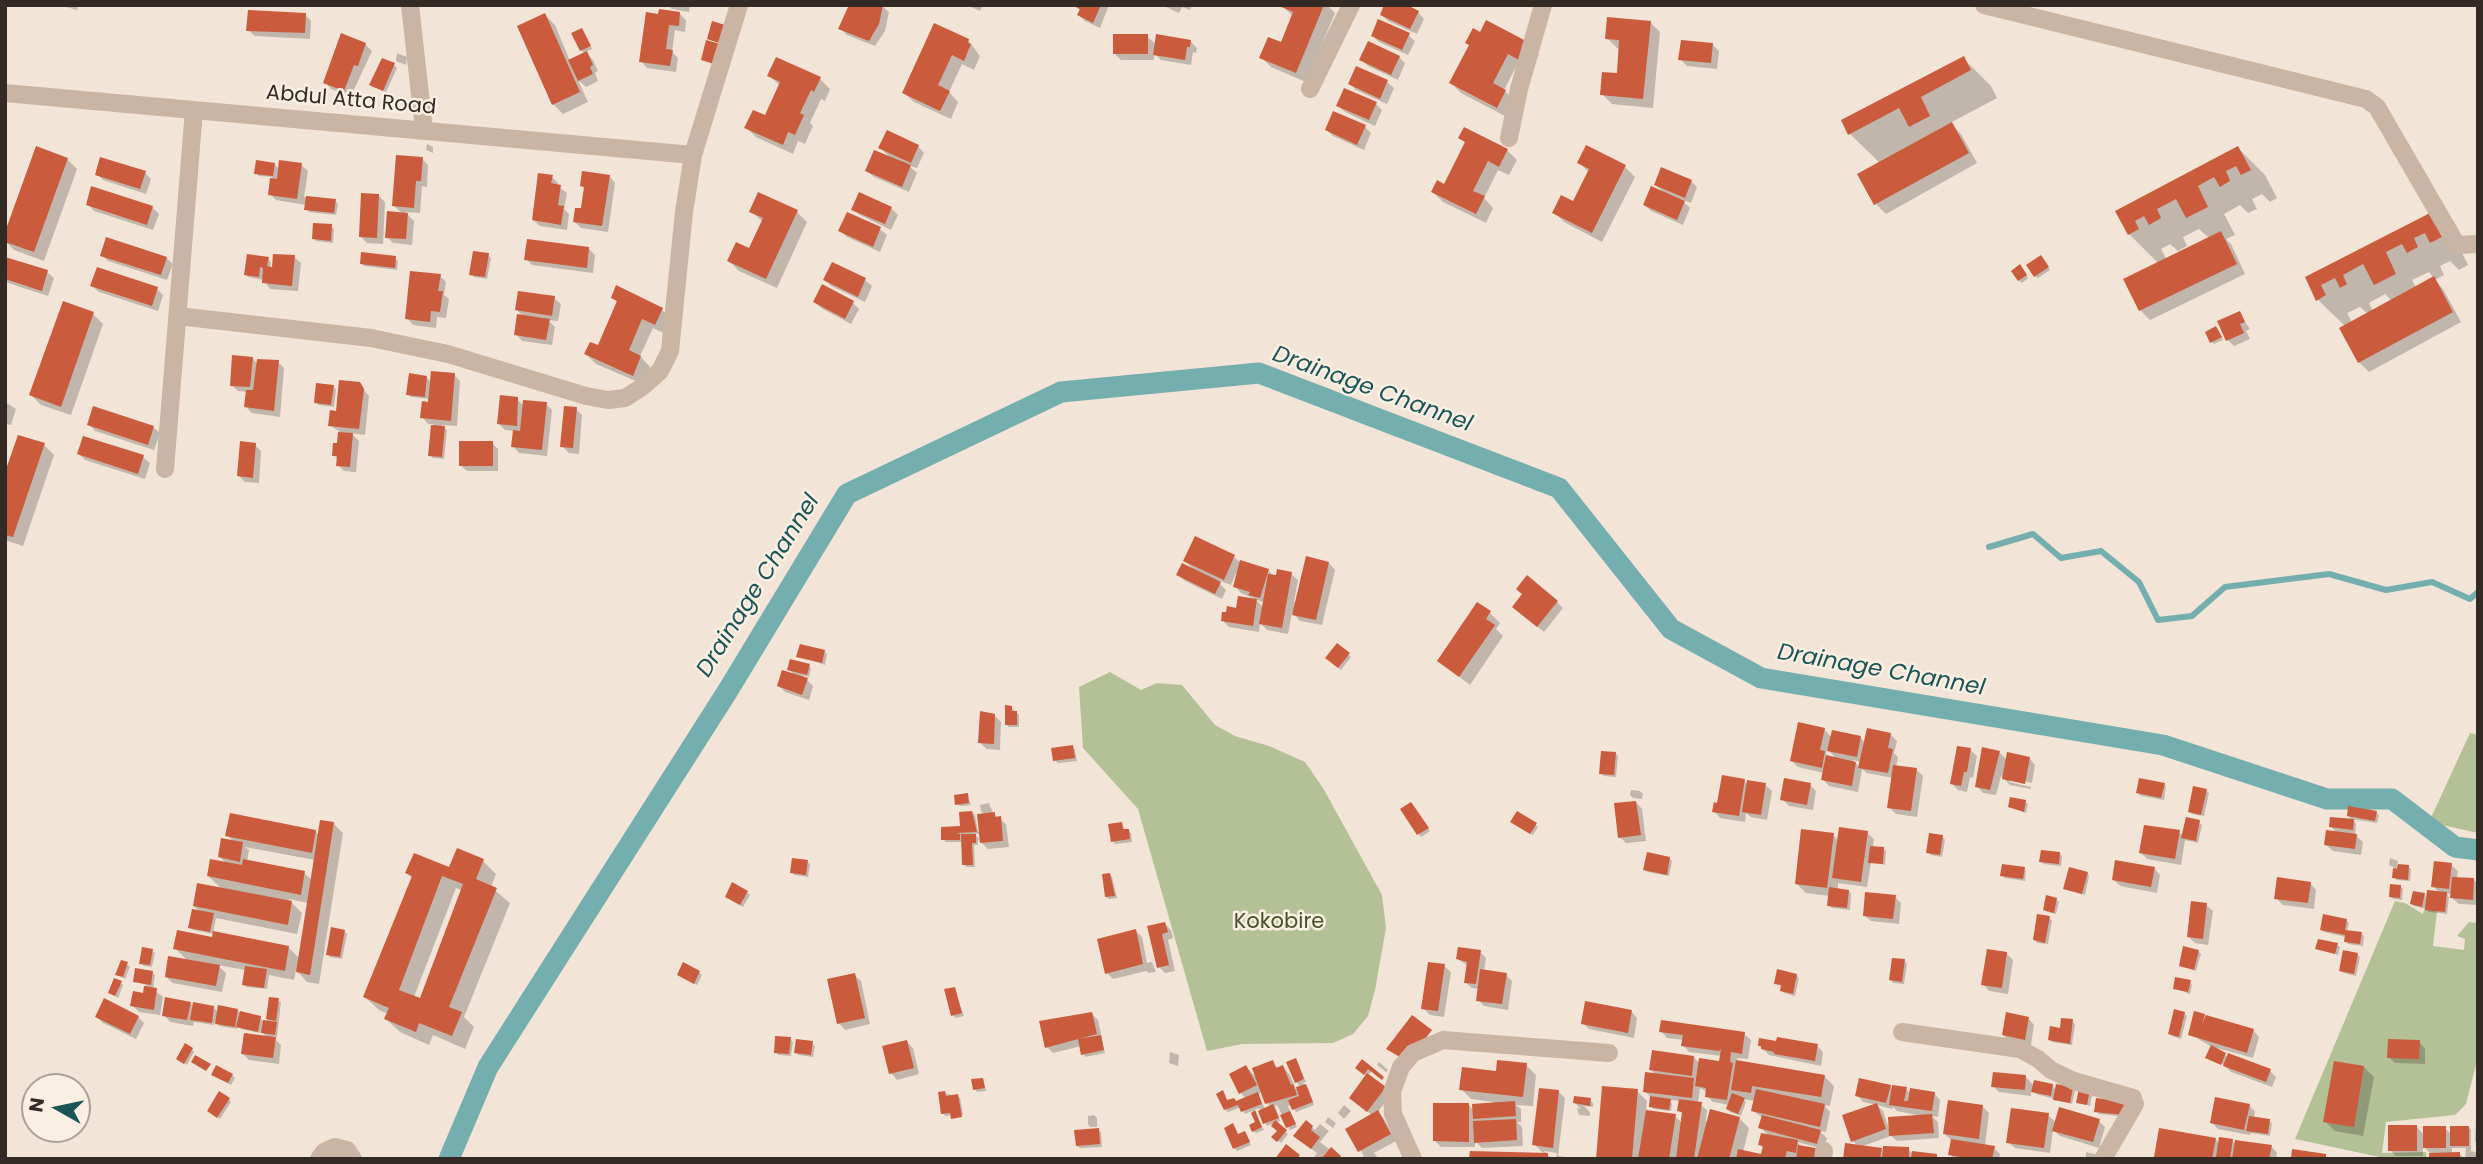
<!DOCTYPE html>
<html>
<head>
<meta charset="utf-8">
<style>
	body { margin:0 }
	#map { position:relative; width:2483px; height:1164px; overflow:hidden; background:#f2e4d7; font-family:Poppins,sans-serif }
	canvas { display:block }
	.frame { position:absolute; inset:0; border:7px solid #342a25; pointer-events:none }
	.north { position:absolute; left:21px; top:1073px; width:70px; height:70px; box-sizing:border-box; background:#f9efe3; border:2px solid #aaa097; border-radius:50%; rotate:279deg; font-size:19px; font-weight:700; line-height:28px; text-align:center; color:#342a25 }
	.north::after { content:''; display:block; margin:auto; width:24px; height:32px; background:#1a5457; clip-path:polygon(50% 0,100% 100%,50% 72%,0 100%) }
</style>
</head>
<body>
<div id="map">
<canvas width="2483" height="1164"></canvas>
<div class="frame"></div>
<div class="north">N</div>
</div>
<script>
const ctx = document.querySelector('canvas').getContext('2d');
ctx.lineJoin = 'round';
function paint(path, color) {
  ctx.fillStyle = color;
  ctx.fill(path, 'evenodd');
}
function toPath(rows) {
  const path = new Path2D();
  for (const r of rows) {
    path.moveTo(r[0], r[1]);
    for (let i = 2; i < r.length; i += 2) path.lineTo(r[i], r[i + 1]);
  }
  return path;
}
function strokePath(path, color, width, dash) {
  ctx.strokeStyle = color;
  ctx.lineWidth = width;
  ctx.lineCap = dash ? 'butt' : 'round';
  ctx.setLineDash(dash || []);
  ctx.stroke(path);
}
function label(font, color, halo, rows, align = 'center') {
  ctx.font = font + ' Poppins,sans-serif';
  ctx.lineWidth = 5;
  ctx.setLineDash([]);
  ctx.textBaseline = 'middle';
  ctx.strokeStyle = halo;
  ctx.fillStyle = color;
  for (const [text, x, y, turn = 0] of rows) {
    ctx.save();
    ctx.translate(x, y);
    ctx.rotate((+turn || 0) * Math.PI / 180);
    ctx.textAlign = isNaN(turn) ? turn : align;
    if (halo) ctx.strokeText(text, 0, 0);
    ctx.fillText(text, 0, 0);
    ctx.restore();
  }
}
const green = toPath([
	[1110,672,1141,690,1157,683,1182,685,1215,725,1235,736,1269,746,1305,762,1323,788,1382,895,1386,928,1375,990,1368,1016,1353,1034,1333,1043,1242,1044,1207,1051,1138,809,1083,748,1079,687],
	[2470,733,2478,735,2478,833,2429,822],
	[2395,901,2405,903,2423,914,2427,901,2438,903,2433,946,2464,950,2465,939,2457,936,2469,922,2478,923,2478,1057,2466,1104,2455,1115,2386,1122,2382,1153,2426,1152,2427,1159,2389,1159,2295,1139]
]);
const shadow = toPath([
	[59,5,78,5,77,10],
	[690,5,689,12,672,9,669,6],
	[967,5,983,5,980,11],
	[1074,5,1109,5,1100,28,1085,21,1079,15,1081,11],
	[1192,5,1190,10,1182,7,1179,13,1162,5],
	[1281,5,1327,5,1335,13,1306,82,1271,67,1261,57,1282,44,1293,16],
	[882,6,889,12,885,31,875,46,847,35,840,28],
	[1418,12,1424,19,1417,34,1388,21,1382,15],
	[305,14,311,21,310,39,255,36,248,30],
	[648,14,680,14,686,20,685,32,675,30,672,52,678,58,676,72,647,68,641,61],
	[545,15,555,25,570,61,585,54,581,50,582,30,584,33,592,49,585,52,593,60,598,71,595,73,598,81,586,87,578,80,588,102,563,114,553,104],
	[1650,22,1660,32,1653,108,1612,104,1602,94,1618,75,1621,48,1617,48,1607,38],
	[1408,35,1415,41,1408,55,1379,42,1373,36],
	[1147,36,1156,45,1191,42,1197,48,1196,53,1193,52,1191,65,1161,60,1154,53,1154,60,1121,60,1114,53],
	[968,40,980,56,974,70,962,64,949,92,958,102,951,119,914,102,904,93],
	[365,44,372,51,351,96,331,89,325,82],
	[1712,44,1719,51,1717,69,1687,66,1680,59],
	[1529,45,1539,55,1531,70,1518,63,1504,90,1515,101,1507,117,1461,93,1451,83,1470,46],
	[397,53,407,57,406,65,396,61],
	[1399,57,1405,63,1398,80,1368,66,1361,59],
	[1963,58,1991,86,1997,98,1950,123,1961,134,1977,163,1886,214,1876,204,1860,174,1880,163,1850,134],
	[394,65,397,68,386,92,374,87],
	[1357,68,1387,82,1394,88,1387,104,1356,90,1350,84],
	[770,76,820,79,830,89,825,101,821,99,810,123,813,126,805,144,798,141,793,154,756,137,746,127,766,118,780,86],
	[1376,104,1382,110,1375,126,1345,112,1338,106],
	[1365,127,1371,133,1364,150,1333,136,1327,130],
	[1460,138,1507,150,1517,160,1509,175,1498,170,1484,198,1493,208,1486,223,1443,202,1433,192,1445,186,1466,143],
	[427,144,433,147,433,153,426,150],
	[918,146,924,153,917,168,908,165,917,173,909,192,874,177,867,171,891,158,880,148],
	[2238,148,2265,175,2277,198,2270,202,2262,194,2252,199,2257,209,2248,213,2240,205,2224,214,2235,235,2226,239,2231,244,2245,274,2150,320,2140,310,2159,264,2129,234,2117,212],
	[2199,229,2210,239,2167,260,2161,249,2170,244,2178,251,2187,246,2183,237],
	[67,159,77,169,44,261,14,250,5,241],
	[422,159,428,165,427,187,422,186,420,213,405,212,414,221,412,245,393,243,387,237,403,214,394,206],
	[1579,162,1625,167,1635,177,1602,242,1564,222,1554,212,1574,203,1589,173],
	[275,165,280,170,301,165,308,171,304,197,335,201,338,204,336,215,309,212,306,205,276,200,270,194,272,177,259,176,256,173],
	[145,173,151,179,146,194,103,180,97,174],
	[609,176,615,183,608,232,581,228,575,222,582,210,585,189,582,186],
	[552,177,558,183,558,186,567,193,564,209,569,214,567,230,540,226,533,220],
	[1691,181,1697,187,1691,203,1680,199,1690,208,1683,225,1651,211,1645,205,1664,193,1656,185],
	[378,195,385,202,383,244,367,243,361,237],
	[88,204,152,207,159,214,153,230,94,211],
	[891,208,898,215,891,230,860,215,853,209],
	[751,211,797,212,807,222,777,288,739,271,729,261,750,250,763,222],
	[847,214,880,229,887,235,880,252,847,237,840,231],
	[2430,216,2457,243,2468,265,2459,270,2450,261,2440,266,2444,275,2435,280,2443,289,2461,322,2369,372,2359,362,2345,326,2318,300,2307,278],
	[2429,272,2434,278,2416,288,2412,280],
	[2385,294,2392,301,2373,311,2369,303],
	[2360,307,2368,314,2352,322,2347,313],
	[331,226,334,229,333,243,316,241,314,239],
	[589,249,595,255,593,273,532,265,526,259],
	[102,255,166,258,173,264,167,280,108,261],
	[488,255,491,258,487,279,474,277,471,274],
	[294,257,301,263,298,291,270,289,264,280,248,277,246,275,268,259,271,262,270,268],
	[5,258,47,272,54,278,48,296,5,282],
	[395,258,398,261,397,270,364,266,362,263],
	[2043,260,2050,270,2038,278,2035,276],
	[832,264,865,280,872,286,865,302,831,286,825,280],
	[2023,269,2028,278,2022,283,2019,280],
	[440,276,446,282,444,295,449,299,446,318,437,317,436,328,413,325,407,318],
	[92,286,157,289,163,295,158,311,99,292],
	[613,297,662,310,672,320,665,334,653,328,640,356,650,367,643,384,596,364,586,354,599,348,618,303],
	[554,298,561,304,558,321,548,320,555,327,552,345,522,341,516,334,524,317,517,310],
	[815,302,852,302,859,309,851,324,821,308],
	[2239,313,2250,329,2246,331,2250,339,2234,346,2228,340],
	[93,314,103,324,71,415,41,405,31,395],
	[2218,331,2223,340,2214,344,2212,342],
	[252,358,258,364,278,362,284,368,280,417,252,413,245,406,247,392,238,391,232,385],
	[454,375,460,381,457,426,441,425,447,430,444,459,433,458,430,455,433,424,428,424,422,417,430,399,411,397,408,394,427,378,432,383],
	[359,384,369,396,365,435,351,433,359,441,356,472,344,471,338,465,338,460,334,455,339,445,340,432,330,425],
	[333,387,336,389,334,407,319,405,316,402],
	[517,399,524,406,546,404,552,410,547,456,519,453,513,446,514,431,505,430,499,424],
	[5,402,16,409,11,425,5,424],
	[576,409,582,415,579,454,569,453,562,446],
	[89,424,153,427,160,433,154,450,95,431],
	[84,438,143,457,150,463,145,479,85,460,79,454],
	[492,443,498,449,498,471,467,471,460,465],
	[44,445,54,455,23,546,5,540,5,477],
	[255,445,261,451,259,483,245,482,239,476],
	[1195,538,1234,557,1240,562,1268,570,1274,576,1291,574,1298,580,1294,602,1297,603,1329,563,1335,570,1322,625,1300,621,1292,612,1288,634,1267,630,1260,623,1259,632,1229,627,1223,621,1237,610,1257,601,1264,608,1265,603,1241,593,1235,586,1238,574,1236,573,1231,585,1215,579,1226,590,1222,599,1185,581,1178,574,1194,570,1185,561],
	[1557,602,1563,608,1544,632,1521,613],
	[1490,613,1500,623,1496,629,1503,636,1470,685,1439,661],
	[1337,645,1351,657,1341,670,1327,658],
	[824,651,827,654,825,665,798,656],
	[809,666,811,668,809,677,802,675,813,686,809,700,785,692,779,686,796,677,789,669],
	[1011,707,1019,715,1019,727,1009,727,1006,724],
	[995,716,1001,722,1000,750,987,749,980,743],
	[1824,729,1832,738,1860,737,1865,743,1890,734,1897,741,1894,753,1898,757,1896,767,1917,770,1923,776,1917,817,1896,814,1889,807,1893,778,1867,773,1862,769,1858,792,1829,786,1823,779,1824,773,1798,767,1792,761],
	[1827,749,1838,760,1829,758,1826,754],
	[1853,760,1861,762,1860,768],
	[1073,747,1075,750,1077,761,1058,763,1055,760],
	[1970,750,1977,756,1973,778,1970,777,1967,792,1958,790,1952,784],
	[1999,752,2007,760,2029,758,2035,765,2032,783,2009,778,2009,782,2031,787,2031,789,2010,785,2001,776,1996,795,1983,793,1977,786],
	[1615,753,1618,756,1616,777,1604,776,1601,773],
	[1744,781,1748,785,1765,785,1772,791,1767,820,1751,817,1746,813,1745,822,1720,818,1714,811],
	[2164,784,2166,787,2164,800,2141,796,2138,793],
	[1810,785,1816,791,1813,810,1789,806,1782,799],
	[1631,790,1640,791,1643,794,1642,799,1633,798,1630,795],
	[2206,791,2209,793,2204,816,2192,814,2190,811],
	[967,795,971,805,960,806,957,804],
	[1636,802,1642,809,1646,841,1626,843,1620,837],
	[2025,802,2028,804,2026,813,2010,807],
	[989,803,993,813,1006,824,1009,847,988,849,978,839,978,845,974,845,975,867,966,867,964,864,963,842,946,842,943,839,962,828,972,812,975,815,978,832,981,832,985,815,981,811,980,805],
	[974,834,981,834,982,841],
	[1414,806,1430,831,1421,837,1403,810],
	[2376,812,2379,815,2377,823,2351,819,2348,816],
	[2354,821,2356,824,2355,835,2363,842,2361,855,2333,851,2326,845,2337,833,2331,827],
	[2199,822,2202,825,2198,843,2185,840,2181,865,2147,859,2141,853,2179,832,2184,837],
	[333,823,343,833,319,984,307,982,296,970,294,980,269,975,267,989,246,987,244,984,246,970,217,965,226,973,222,992,173,983,166,977,188,961,175,948,213,939,214,934,193,930,190,928,201,913,194,906,222,889,208,876,226,863,220,857,234,842,227,835,315,831,319,835],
	[245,847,315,860,312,880,304,873,247,861,249,850],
	[288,899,308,903,300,959,289,948,213,933,216,918,297,934,302,913],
	[1122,824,1125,831,1131,833,1132,842,1115,844,1113,841],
	[1515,824,1535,825,1538,827,1533,835],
	[1867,833,1874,839,1873,848,1883,848,1886,851,1885,865,1871,862,1867,887,1838,883,1838,890,1849,891,1851,894,1850,910,1832,908,1829,905,1830,896,1806,893,1796,883,1833,835,1839,841],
	[1943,837,1945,840,1942,857,1931,855,1928,852],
	[2060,854,2062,856,2061,866,2044,864,2041,861],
	[1669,858,1672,861,1669,876,1648,872,1645,870],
	[2390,858,2398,861,2397,865,2408,866,2411,869,2410,881,2397,880,2394,877,2395,868,2389,865],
	[483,861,496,874,491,887,510,903,464,1017,474,1027,465,1049,433,1035,429,1045,400,1032,386,1019,388,1014,379,1010,365,997,413,879,407,873,450,869],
	[456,888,463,891,421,1000,414,997],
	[807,862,810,864,808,877,794,875,792,872],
	[2451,865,2458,871,2457,879,2474,880,2478,884,2478,905,2459,904,2452,898,2452,894,2446,893,2449,897,2447,914,2429,912,2426,909,2414,906,2412,904,2424,895,2428,899,2440,893,2433,886],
	[2154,868,2160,875,2157,893,2120,886,2114,880],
	[2024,869,2026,871,2025,881,2005,878,2002,875],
	[2087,873,2089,876,2085,895,2065,889],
	[1109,875,1112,877,1117,898,1109,899,1106,897],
	[2310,883,2316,890,2314,909,2283,905,2276,898],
	[2401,887,2403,889,2402,900,2393,899,2390,896],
	[747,892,750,895,743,907,727,897],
	[1895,897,1901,903,1899,924,1871,921,1864,915],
	[2056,899,2059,902,2056,914,2047,912,2045,909],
	[2206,905,2213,911,2208,945,2195,943,2189,937],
	[2049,918,2052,921,2048,944,2037,943,2035,940],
	[2346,920,2349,923,2347,932,2361,934,2364,936,2363,946,2348,944,2346,941,2346,937,2324,932,2321,929],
	[1165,924,1171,930,1173,938,1168,940,1175,971,1165,973,1159,967,1149,927],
	[344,931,347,934,342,959,330,957,328,954],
	[1136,931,1142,937,1147,963,1152,962,1156,972,1149,973,1146,971,1113,979,1107,973],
	[2337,945,2340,947,2338,955,2317,948],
	[152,951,155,953,152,967,144,966,141,963],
	[2198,951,2201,954,2196,971,2181,965],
	[1480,952,1486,958,1484,972,1506,975,1512,981,1508,1010,1484,1006,1478,1000,1479,989,1472,988,1465,982,1468,966,1458,959],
	[2007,954,2013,960,2008,994,1989,991,1983,984],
	[2357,954,2360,957,2356,976,2344,973,2341,971],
	[1904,961,1907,964,1904,984,1893,983,1891,980],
	[127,964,130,967,125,979,117,974],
	[1444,966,1451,972,1444,1017,1430,1015,1423,1008],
	[152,972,155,975,153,989,163,997,160,1015,139,1012,132,1005,145,995,146,985,135,981],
	[699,972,702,975,697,985,681,977],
	[854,975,861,981,870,1024,845,1030,839,1023],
	[1796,975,1799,978,1795,996,1784,993,1782,991,1783,987,1776,983],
	[2190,982,2192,985,2190,994,2174,988],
	[121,983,123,985,118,998,110,993],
	[954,988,964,1016,956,1018,953,1015],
	[271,999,281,1002,277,1037,272,1036,281,1045,279,1064,249,1060,242,1053,268,1038,261,1031,260,1033,241,1029,238,1027,237,1029,219,1026,215,1021,214,1025,194,1022,193,1026,170,1022,164,1015,190,1003,194,1007,214,1008,218,1012,237,1010,240,1013,260,1017,263,1022,267,1023],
	[1631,1011,1637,1018,1634,1038,1589,1029,1583,1023],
	[1091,1013,1098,1020,1105,1053,1085,1057,1081,1046,1053,1053,1047,1047],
	[2184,1013,2187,1016,2181,1039,2172,1036,2170,1034],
	[2204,1015,2253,1030,2259,1037,2253,1058,2217,1048,2216,1050,2228,1057,2270,1071,2276,1077,2272,1087,2231,1072,2224,1065,2210,1060,2212,1047,2190,1034],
	[97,1017,138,1017,144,1023,136,1039,103,1023],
	[2028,1018,2034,1025,2031,1045,2010,1041,2003,1035],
	[2072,1021,2075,1024,2072,1045,2052,1042,2050,1040],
	[1661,1031,1744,1034,1751,1040,1748,1059,1737,1058,1736,1062,1824,1076,1834,1086,1830,1106,1824,1105,1830,1112,1826,1132,1819,1131,1827,1138,1824,1149,1797,1142,1803,1148,1798,1158,1793,1157,1792,1159,1598,1159,1637,1091,1647,1101,1646,1111,1675,1116,1682,1123,1684,1115,1679,1111,1680,1101,1669,1100,1672,1104,1671,1111,1653,1109,1651,1106,1652,1098,1645,1092,1656,1075,1651,1070,1694,1057,1700,1064,1720,1063,1722,1056,1689,1052,1683,1045,1684,1040,1667,1038],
	[1700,1088,1707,1092,1707,1096,1713,1102,1729,1105,1728,1109,1730,1112,1741,1116,1746,1102,1743,1099,1755,1101,1753,1111,1763,1118,1760,1127,1769,1136,1760,1145,1764,1149,1760,1156,1743,1152,1749,1128,1739,1118,1706,1121,1707,1110,1698,1103],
	[790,1039,793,1042,791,1056,778,1055,776,1052],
	[907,1042,913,1048,919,1074,897,1080,891,1073],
	[2419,1042,2425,1049,2425,1064,2395,1063,2389,1057],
	[812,1043,815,1046,813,1057,798,1055,796,1052],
	[1759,1045,1817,1046,1823,1052,1821,1066,1769,1055],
	[192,1049,194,1052,187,1065,181,1061],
	[1170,1052,1179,1055,1178,1066,1169,1063],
	[1272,1062,1279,1069,1283,1067,1290,1075,1296,1089,1301,1087,1296,1082,1288,1063,1298,1063,1306,1082,1303,1083,1308,1088,1314,1105,1296,1112,1291,1105,1288,1106,1297,1127,1290,1130,1277,1105,1275,1106,1280,1121,1275,1123,1288,1134,1281,1143,1274,1137,1279,1131,1272,1124,1267,1126,1265,1123,1259,1108,1252,1111,1264,1130,1256,1133,1253,1131,1257,1123,1252,1111,1245,1114,1241,1107,1228,1112,1225,1109,1223,1093,1228,1102,1237,1102,1246,1099,1241,1093,1231,1074,1246,1067,1257,1078],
	[1262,1092,1270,1107,1265,1109,1258,1094],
	[1362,1062,1386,1081,1372,1071,1368,1075,1391,1094,1378,1112,1384,1119,1396,1141,1374,1153,1379,1159,1359,1159,1364,1156,1348,1129,1372,1115,1357,1104,1367,1076,1357,1068],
	[1379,1062,1388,1070,1386,1072,1377,1065],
	[1526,1065,1536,1075,1533,1106,1516,1105,1521,1109,1521,1122,1517,1122,1522,1127,1523,1146,1482,1148,1475,1141,1475,1147,1441,1147,1435,1141,1469,1105,1474,1111,1493,1104,1493,1102,1471,1099,1461,1089,1498,1073],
	[2364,1067,2374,1077,2363,1136,2335,1131,2325,1121],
	[232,1075,235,1078,231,1085,216,1077],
	[2026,1077,2034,1086,2052,1086,2057,1090,2072,1088,2075,1091,2072,1104,2036,1094,2031,1090,2031,1096,1999,1092,1993,1086],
	[983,1079,986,1091,977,1092,975,1089],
	[1890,1086,1893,1090,1906,1089,1911,1094,1934,1093,1940,1100,1938,1117,1932,1116,1938,1122,1939,1138,1897,1141,1891,1136,1860,1147,1881,1149,1884,1153,1908,1149,1912,1153,1937,1156,1939,1159,1844,1159,1859,1147,1853,1141,1877,1105,1863,1102,1857,1095],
	[1877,1105,1892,1109,1893,1107,1897,1111,1922,1116,1889,1129,1883,1111],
	[2080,1090,2092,1095,2090,1106,2078,1102],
	[1559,1092,1565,1098,1558,1156,1578,1159,1556,1159,1557,1153,1544,1151,1552,1159,1471,1159,1544,1154,1534,1144],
	[945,1093,960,1098,963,1115,952,1117,952,1115,945,1116,943,1113],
	[229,1099,231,1102,220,1119,211,1113],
	[1590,1100,1593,1103,1593,1107,1584,1106,1590,1112,1590,1116,1579,1115,1577,1108,1581,1109,1575,1103],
	[2126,1103,2127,1117,2099,1114,2096,1111],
	[1344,1105,1351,1111,1344,1119,1338,1113],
	[2249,1105,2255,1112,2254,1118,2269,1121,2272,1123,2270,1136,2251,1133,2250,1135,2218,1129,2211,1122],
	[1983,1107,1989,1113,1985,1146,1994,1148,2000,1154,1999,1159,1955,1159,1950,1154,1952,1141,1945,1134],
	[1094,1115,1097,1118,1097,1127,1090,1127,1088,1124,1088,1116],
	[2048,1115,2056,1123,2099,1121,2105,1127,2099,1148,2060,1136,2053,1130,2050,1153,2015,1148,2008,1142],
	[1328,1117,1336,1123,1333,1128,1325,1122],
	[2476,1119,2478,1119,2478,1144,2475,1141],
	[1320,1124,1329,1131,1320,1142,1342,1159,1324,1157,1316,1159,1314,1157,1317,1153,1298,1139,1312,1127,1315,1130],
	[1233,1126,1238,1135,1245,1133,1247,1135,1251,1145,1237,1151,1235,1148],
	[2416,1126,2424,1135,2445,1128,2451,1134,2469,1127,2471,1130,2471,1151,2478,1153,2478,1159,2465,1159,2466,1148,2452,1148,2452,1154,2459,1153,2464,1159,2431,1159,2431,1154,2423,1146,2423,1156,2396,1156,2390,1150],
	[1098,1130,1101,1132,1102,1147,1080,1148,1077,1146],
	[2215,1139,2220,1144,2232,1141,2236,1145,2271,1146,2277,1153,2276,1159,2159,1159,2156,1156],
	[2086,1152,2098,1155,2100,1159,2086,1159]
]);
const stream = toPath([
	[1989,547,2033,534,2061,558,2101,551,2139,582,2158,620,2192,616,2225,587,2329,574,2386,590,2432,582,2470,599,2478,592]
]);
const canal = toPath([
	[449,1159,488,1067,727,692,847,494,1061,392,1259,373,1559,488,1671,629,1761,678,2163,745,2327,799,2392,799,2455,847,2478,850]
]);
const building = toPath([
	[849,5,883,5,879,24,869,41,838,29],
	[1072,5,1101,5,1093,23,1077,15,1080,9],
	[1277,5,1324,5,1296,73,1259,58,1268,37,1281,42,1293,12],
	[1384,5,1407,5,1419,11,1410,29,1380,15],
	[659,9,680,12,679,26,669,25,666,49,673,50,670,66,639,62,646,12,658,14],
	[248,10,306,13,305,33,246,31],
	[545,13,580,92,552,105,517,26],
	[1607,17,1651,21,1643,99,1600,95,1602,72,1617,73,1619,40,1605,39],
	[1378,19,1410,33,1402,50,1371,36],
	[1486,20,1530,43,1521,61,1508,54,1493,83,1506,90,1497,108,1449,83,1469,45,1465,43,1473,28,1480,32],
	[712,21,725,25,719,43,707,39],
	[934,23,969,39,968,43,971,44,964,61,952,55,938,85,950,91,940,111,902,93],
	[582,28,591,46,580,51,571,33],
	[341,33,366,43,358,66,354,65,344,91,323,83],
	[1113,34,1148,34,1148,54,1113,54],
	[1156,34,1191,40,1190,47,1187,47,1185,60,1153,55],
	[706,40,720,44,714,64,701,60],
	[1681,40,1713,43,1711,63,1678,60],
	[1368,41,1400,56,1391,75,1359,60],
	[587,51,593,65,590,67,593,74,578,81,568,60],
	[1964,56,1971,70,1921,97,1930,116,1909,127,1899,108,1848,135,1841,120],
	[776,57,821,77,814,92,811,90,800,113,804,115,795,135,788,132,783,145,744,128,753,110,765,115,780,82,767,76],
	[382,58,395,63,383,91,369,85],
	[1356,66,1388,80,1380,99,1348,84],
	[1344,88,1377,102,1369,120,1336,106],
	[1333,111,1366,125,1357,145,1325,130],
	[1952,122,1969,153,1874,205,1857,174],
	[1464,127,1508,149,1499,167,1488,161,1473,191,1485,196,1476,214,1431,192,1437,180,1444,184,1465,142,1458,138],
	[887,130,919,145,911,163,878,148],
	[1586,145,1626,165,1592,233,1552,213,1561,195,1573,201,1589,169,1577,163],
	[36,146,68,158,34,252,5,242,5,232],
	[2238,146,2251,170,2241,175,2236,166,2226,171,2230,181,2220,187,2214,177,2198,186,2208,207,2186,218,2176,199,2157,209,2161,218,2149,225,2144,216,2135,221,2139,229,2128,235,2115,211],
	[874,150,911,165,902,187,865,171],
	[396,155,423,157,421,181,416,181,414,208,392,206],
	[100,157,146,171,140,189,95,175],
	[256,160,275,163,273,176,254,174],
	[279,160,302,163,297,199,268,195,270,178,277,179],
	[1661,167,1692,180,1685,198,1654,185],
	[582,171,610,175,602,226,573,222,575,208,581,208,584,187,580,186],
	[538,173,553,175,551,183,561,185,558,205,564,206,561,225,532,220],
	[91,186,153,206,147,225,86,205],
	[1651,186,1685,201,1677,220,1643,205],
	[758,192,798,210,766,279,727,261,736,242,749,248,763,218,749,212],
	[859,192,892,207,885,224,851,210],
	[361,193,379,194,377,238,359,237],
	[306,196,336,199,334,213,304,210],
	[387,211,408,213,406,239,385,238],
	[847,212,881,227,873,247,838,231],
	[2430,213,2442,237,2430,243,2425,233,2414,238,2418,247,2407,253,2402,244,2386,252,2396,274,2374,285,2363,264,2343,275,2347,284,2340,288,2335,278,2321,285,2326,295,2316,301,2305,277],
	[313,223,332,224,331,241,312,239],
	[2221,231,2237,264,2139,311,2123,279],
	[106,237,167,257,161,275,100,256],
	[527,239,589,247,587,268,524,260],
	[473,251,489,253,485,277,469,275],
	[361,252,396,256,395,268,360,264],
	[247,254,269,257,267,266,272,267,273,254,295,255,292,286,262,283,263,268,260,267,259,277,244,275],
	[2041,255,2049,267,2034,277,2026,265],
	[5,257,48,270,42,291,5,279],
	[832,262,866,278,858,297,823,280],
	[2020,264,2027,275,2018,281,2011,271],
	[97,267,158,287,152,306,90,286],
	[410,271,441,274,438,291,443,291,440,312,431,311,430,322,405,319],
	[2434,276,2453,312,2358,363,2339,328],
	[822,284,854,301,845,319,813,302],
	[616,285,663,308,655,325,642,319,629,350,641,356,633,376,584,354,590,342,598,345,617,301,611,298],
	[518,291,555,296,552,316,515,310],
	[63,301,94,312,61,407,29,395],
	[2240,311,2245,322,2240,324,2244,333,2226,341,2217,321],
	[517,314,550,319,546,340,514,335],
	[2216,326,2222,337,2210,343,2205,332],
	[232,355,253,357,250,387,230,386],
	[257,359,279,360,274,411,244,407,246,390,253,390],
	[431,371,455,373,451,421,420,418,422,401,428,402],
	[409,373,427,376,425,397,406,395],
	[339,380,360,382,364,389,359,429,328,426,330,410,336,411],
	[316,383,334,385,331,405,314,403],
	[500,395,518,397,517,426,497,424],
	[523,400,547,402,542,450,511,447,513,430,520,431],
	[93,406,154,426,148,445,87,425],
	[564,406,577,407,573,448,560,447],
	[431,425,445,426,442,457,428,456],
	[338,432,353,433,350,467,336,466,337,456,332,456,333,443,337,443],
	[18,435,45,443,13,537,5,535,5,472],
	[83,436,144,455,138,474,77,454],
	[240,441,256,443,253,478,237,476],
	[459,441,493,441,493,466,459,466],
	[1195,536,1235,555,1224,580,1183,561],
	[1306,556,1329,562,1316,620,1292,615],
	[1240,560,1269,569,1260,598,1248,595,1250,592,1233,587],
	[1182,563,1221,582,1215,594,1176,575],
	[1277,569,1292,572,1282,628,1259,624,1268,574,1276,575],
	[1527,575,1558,601,1537,627,1512,607,1522,594,1516,589],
	[1238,596,1257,599,1253,626,1221,621,1222,612,1226,612,1227,606,1236,608],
	[1477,602,1491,611,1486,619,1495,625,1459,677,1437,661],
	[1337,643,1350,653,1338,668,1325,658],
	[800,644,825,650,822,663,796,657],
	[790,659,810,664,807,675,787,670],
	[782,670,808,678,802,695,777,686],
	[1005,705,1012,706,1012,711,1017,711,1017,725,1005,725],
	[980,711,995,714,994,744,978,743],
	[1798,722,1825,728,1820,750,1825,751,1822,768,1790,761],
	[1867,728,1891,733,1888,748,1893,749,1888,773,1858,768],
	[1832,730,1861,736,1857,757,1827,751],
	[1073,745,1075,758,1053,761,1051,748],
	[1957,746,1971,748,1967,772,1964,772,1961,786,1950,784],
	[1982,747,2000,751,1990,790,1975,787],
	[1601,751,1616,752,1614,775,1599,774],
	[2007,752,2030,757,2025,784,2002,779],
	[1826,755,1856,762,1852,786,1821,780],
	[1893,765,1917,768,1911,811,1887,808],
	[1722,775,1745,779,1739,816,1712,812,1714,802,1717,803],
	[1784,778,1811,783,1807,805,1780,800],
	[2139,778,2165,783,2161,798,2136,793],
	[1747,780,1766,783,1761,815,1742,812],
	[2193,786,2207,789,2201,815,2188,812],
	[968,793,969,803,955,805,954,795],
	[2010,797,2026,800,2024,812,2008,807],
	[1636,801,1641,835,1618,838,1614,803],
	[1411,802,1429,828,1417,835,1400,809],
	[2348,806,2377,811,2375,821,2347,816],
	[972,811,977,832,956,833,960,834,960,840,941,840,941,827,960,826,959,812],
	[1517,811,1537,823,1530,834,1510,822],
	[995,812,995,817,1001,816,1003,841,980,843,977,814],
	[230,813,316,830,312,853,225,836],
	[2186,817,2200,820,2196,841,2181,838],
	[2330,817,2354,819,2353,830,2329,827],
	[320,820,334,822,310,975,296,972],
	[1122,822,1123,829,1129,829,1130,839,1111,842,1108,824],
	[2144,825,2180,830,2175,859,2139,853],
	[1839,827,1868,831,1861,882,1832,878],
	[1801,829,1834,833,1827,888,1795,884],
	[2326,830,2357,834,2355,849,2324,845],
	[1929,833,1943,835,1940,855,1926,853],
	[961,834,976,834,976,843,972,843,973,865,962,865],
	[221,838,243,842,240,862,218,857],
	[1870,846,1884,847,1883,864,1868,863],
	[457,848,484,859,476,879,497,888,449,1007,462,1012,452,1036,419,1023,416,1032,384,1019,389,1008,363,997,412,876,405,873,414,853,449,867],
	[442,876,463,884,420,998,399,990],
	[2041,850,2060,852,2059,864,2039,862],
	[1647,852,1670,857,1667,875,1643,870],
	[792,858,808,860,806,875,790,873],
	[210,859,242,865,243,859,305,871,301,895,207,876],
	[2115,860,2155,867,2151,887,2112,880],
	[2434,861,2452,863,2449,889,2431,887],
	[2002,864,2025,867,2023,879,2000,876],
	[2398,864,2409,865,2408,880,2392,878,2393,868,2397,869],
	[2069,867,2088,872,2082,894,2063,889],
	[1110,873,1115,896,1105,897,1102,874],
	[2277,877,2311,882,2308,903,2274,899],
	[2452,877,2474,878,2473,900,2450,898],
	[732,882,748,891,740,905,725,897],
	[197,883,292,901,288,925,193,906],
	[2390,884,2401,885,2400,898,2389,897],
	[1829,887,1849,890,1847,908,1827,906],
	[2427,890,2447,892,2445,912,2425,910],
	[2413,891,2425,893,2422,907,2410,904],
	[1865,892,1896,895,1893,919,1863,916],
	[2046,895,2057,898,2054,913,2043,910],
	[2191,901,2207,903,2203,939,2187,937],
	[192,909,214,913,210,932,188,928],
	[2037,914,2050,916,2045,943,2033,940],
	[2323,914,2347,919,2345,930,2362,932,2360,944,2344,942,2345,935,2320,930],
	[1165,922,1168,932,1162,934,1169,965,1157,968,1147,926],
	[331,927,345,930,340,957,326,955],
	[1136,929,1143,964,1105,974,1097,939],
	[177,930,212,937,213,931,289,946,285,971,173,949],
	[2318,939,2338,943,2335,954,2315,949],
	[2183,946,2199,950,2194,970,2179,966],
	[142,947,153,949,150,965,139,964],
	[1458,947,1481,950,1476,984,1464,983,1467,962,1456,959],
	[1987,949,2007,952,2002,988,1981,985],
	[2343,950,2358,953,2354,974,2339,971],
	[168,956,220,965,216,986,165,977],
	[1892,958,1905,959,1902,982,1889,980],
	[121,960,128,962,123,977,115,975],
	[683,962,700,971,694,984,677,975],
	[1428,962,1445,964,1438,1011,1421,1009],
	[245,966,267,969,264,988,242,985],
	[135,968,153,971,151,985,133,982],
	[1480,969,1507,973,1502,1004,1476,1001],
	[1777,969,1797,974,1793,994,1780,991,1781,985,1774,984],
	[855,973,865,1018,837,1024,827,979],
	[2175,977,2191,980,2188,992,2173,989],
	[114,978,122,981,115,996,108,993],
	[144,986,157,988,154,1010,130,1006,133,991,143,993],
	[955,987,962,1013,951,1016,944,989],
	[165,997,191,1002,187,1020,162,1016],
	[269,997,279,998,276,1021,266,1019],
	[104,998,139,1016,130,1034,95,1017],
	[1585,1001,1632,1010,1628,1033,1581,1024],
	[193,1002,214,1006,212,1023,190,1020],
	[218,1005,238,1009,235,1027,215,1024],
	[2174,1009,2185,1012,2179,1037,2168,1034],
	[240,1011,261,1016,258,1032,236,1027],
	[2194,1011,2205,1014,2202,1025,2206,1015,2254,1029,2247,1053,2188,1035],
	[1092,1012,1097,1034,1045,1048,1039,1021],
	[2006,1012,2029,1017,2025,1040,2002,1035],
	[1412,1015,1432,1030,1416,1051,1400,1057,1386,1049],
	[2061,1018,2073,1019,2070,1044,2048,1040,2050,1026,2060,1028],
	[263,1020,277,1022,275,1035,261,1033],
	[1661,1020,1745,1032,1742,1054,1731,1052,1730,1062,1733,1063,1727,1100,1705,1097,1706,1088,1695,1086,1699,1058,1719,1061,1721,1049,1719,1051,1681,1046,1683,1035,1659,1032],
	[244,1033,276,1037,273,1058,241,1054],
	[1101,1035,1104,1050,1081,1055,1078,1039],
	[775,1036,791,1037,789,1054,774,1053],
	[1777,1037,1818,1044,1815,1061,1774,1054,1774,1052,1761,1049,1761,1046,1758,1046,1759,1038,1776,1041],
	[796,1039,813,1041,811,1055,794,1053],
	[2388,1039,2420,1040,2419,1059,2387,1058],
	[907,1040,914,1068,889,1074,882,1046],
	[185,1043,193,1048,184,1064,176,1059],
	[2211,1045,2226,1053,2221,1065,2205,1058],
	[1652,1050,1694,1056,1692,1076,1649,1070],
	[2228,1053,2271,1069,2266,1082,2223,1066],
	[195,1055,211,1064,206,1071,191,1062],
	[1296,1058,1304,1079,1295,1083,1286,1062],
	[1362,1059,1384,1077,1382,1080,1368,1069,1364,1075,1355,1068],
	[1273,1060,1276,1068,1283,1065,1291,1085,1293,1084,1297,1095,1265,1104,1252,1068],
	[1497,1060,1527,1063,1523,1097,1459,1090,1462,1067,1496,1071],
	[1736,1060,1825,1075,1821,1097,1752,1086,1751,1093,1731,1090],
	[2334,1061,2364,1066,2354,1127,2323,1122],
	[216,1065,233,1074,228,1083,211,1075],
	[1246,1065,1257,1085,1239,1094,1229,1074],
	[1645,1072,1694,1078,1692,1098,1643,1092],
	[1993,1072,2026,1075,2025,1090,1991,1087],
	[1367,1073,1386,1087,1367,1112,1349,1098],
	[983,1078,985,1088,973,1090,971,1079],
	[1859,1078,1891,1085,1886,1103,1855,1096],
	[2034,1080,2053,1084,2051,1096,2031,1092],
	[1306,1084,1313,1102,1292,1110,1288,1100,1299,1096,1296,1087],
	[2056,1084,2073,1087,2070,1103,2053,1100],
	[1892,1085,1907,1087,1904,1101,1908,1101,1910,1088,1935,1092,1932,1111,1889,1105],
	[1602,1086,1638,1089,1632,1159,1596,1159],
	[1539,1088,1559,1090,1553,1148,1532,1145],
	[2079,1088,2090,1090,2087,1105,2076,1103],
	[1756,1089,1825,1104,1820,1127,1751,1111],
	[1223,1090,1227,1100,1234,1098,1236,1101,1258,1092,1262,1104,1241,1112,1238,1105,1224,1110,1216,1094],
	[219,1091,230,1098,217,1118,207,1111],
	[945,1091,946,1096,958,1094,962,1117,951,1119,950,1113,941,1114,938,1092],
	[1732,1093,1745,1098,1738,1114,1726,1109],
	[1574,1096,1591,1098,1590,1106,1573,1103],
	[1650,1096,1671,1099,1669,1110,1649,1107],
	[2215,1097,2250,1104,2244,1130,2210,1123],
	[2096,1098,2127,1102,2125,1115,2094,1112],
	[1679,1099,1702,1102,1694,1159,1676,1159,1682,1112,1677,1111],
	[1948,1100,1983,1105,1979,1139,1943,1134],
	[1515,1101,1516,1116,1473,1119,1472,1104],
	[1433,1103,1469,1103,1469,1142,1433,1141],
	[1877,1103,1886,1129,1851,1142,1842,1115],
	[1273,1104,1279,1118,1263,1124,1258,1111],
	[2059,1107,2100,1119,2093,1142,2052,1131],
	[2011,1108,2049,1113,2044,1148,2006,1143],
	[1710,1109,1740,1117,1729,1159,1697,1159],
	[1255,1110,1262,1127,1252,1132,1249,1125,1255,1122,1251,1113],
	[1378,1110,1391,1134,1358,1152,1345,1129],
	[1646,1110,1676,1114,1669,1159,1638,1159],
	[1290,1111,1296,1124,1286,1128,1280,1115],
	[1932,1114,1934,1133,1889,1136,1888,1117],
	[1762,1115,1821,1130,1817,1144,1758,1128],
	[2249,1116,2270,1119,2268,1134,2246,1131],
	[1516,1119,1517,1140,1474,1143,1473,1121],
	[1275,1120,1287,1130,1277,1142,1271,1137,1277,1131,1271,1126],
	[1306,1120,1313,1126,1311,1130,1320,1137,1311,1149,1293,1136],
	[1233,1123,1238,1134,1245,1131,1250,1142,1233,1149,1224,1128],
	[2388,1125,2417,1125,2417,1151,2388,1151],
	[2423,1126,2446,1126,2446,1148,2423,1148],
	[2450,1126,2469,1126,2469,1146,2450,1146],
	[1099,1128,1100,1144,1076,1146,1074,1130],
	[2159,1128,2216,1138,2212,1159,2154,1157],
	[1761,1133,1798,1140,1796,1153,1787,1151,1785,1159,1736,1159,1738,1149,1761,1154,1763,1146,1758,1145],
	[2219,1137,2233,1139,2230,1159,2216,1157],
	[1951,1139,1995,1146,1992,1159,1972,1159,1948,1155],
	[2235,1140,2272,1145,2269,1159,2232,1159],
	[1845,1143,1882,1148,1880,1159,1843,1159],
	[1286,1144,1300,1155,1297,1159,1275,1159],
	[1798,1145,1821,1149,1819,1159,1796,1159],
	[1883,1146,1909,1147,1909,1159,1882,1159],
	[1331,1147,1341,1156,1338,1159,1322,1158],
	[2292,1149,2326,1154,2326,1159,2291,1159],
	[1470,1151,1548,1153,1548,1159,1469,1159],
	[1912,1151,1937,1154,1937,1159,1911,1159],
	[2460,1152,2460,1159,2429,1159,2429,1153]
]);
const minor = toPath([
	[410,5,424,130],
	[1984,5,2366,99,2377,107,2457,245,2476,244],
	[1310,89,1351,5],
	[5,93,693,155],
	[1509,138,1519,89,1543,5],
	[178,316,371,338,448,354,586,396,608,400,625,398,642,387,660,371,670,351,684,212,693,155,739,5],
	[165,469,194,110],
	[1902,1032,2020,1049,2038,1059,2051,1070,2074,1081,2133,1098,2135,1104,2103,1159],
	[319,1159,324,1152,335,1147,347,1150,353,1159],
	[1413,1159,1393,1114,1392,1092,1401,1067,1413,1053,1443,1040,1609,1053],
	[1823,1159,1824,1151]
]);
const streetNames = [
	["Abdul Atta Road",351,101,5]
];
const parkNames = [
	["Kokobire",1279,923]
];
const waterNames = [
	["Drainage Channel",1372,390,20],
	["Drainage Channel",759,586,-58],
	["Drainage Channel",1881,671,10]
];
paint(green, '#b4c197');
paint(shadow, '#0003');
strokePath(stream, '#75aeaf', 6);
strokePath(canal, '#75aeaf', 21);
paint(building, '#ca5b3c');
strokePath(minor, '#cab4a3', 18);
label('21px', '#342a25', '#f9efe3', streetNames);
label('21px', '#455328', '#f9efe3', parkNames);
label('italic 23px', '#1a5457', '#f9efe3', waterNames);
</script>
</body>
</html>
